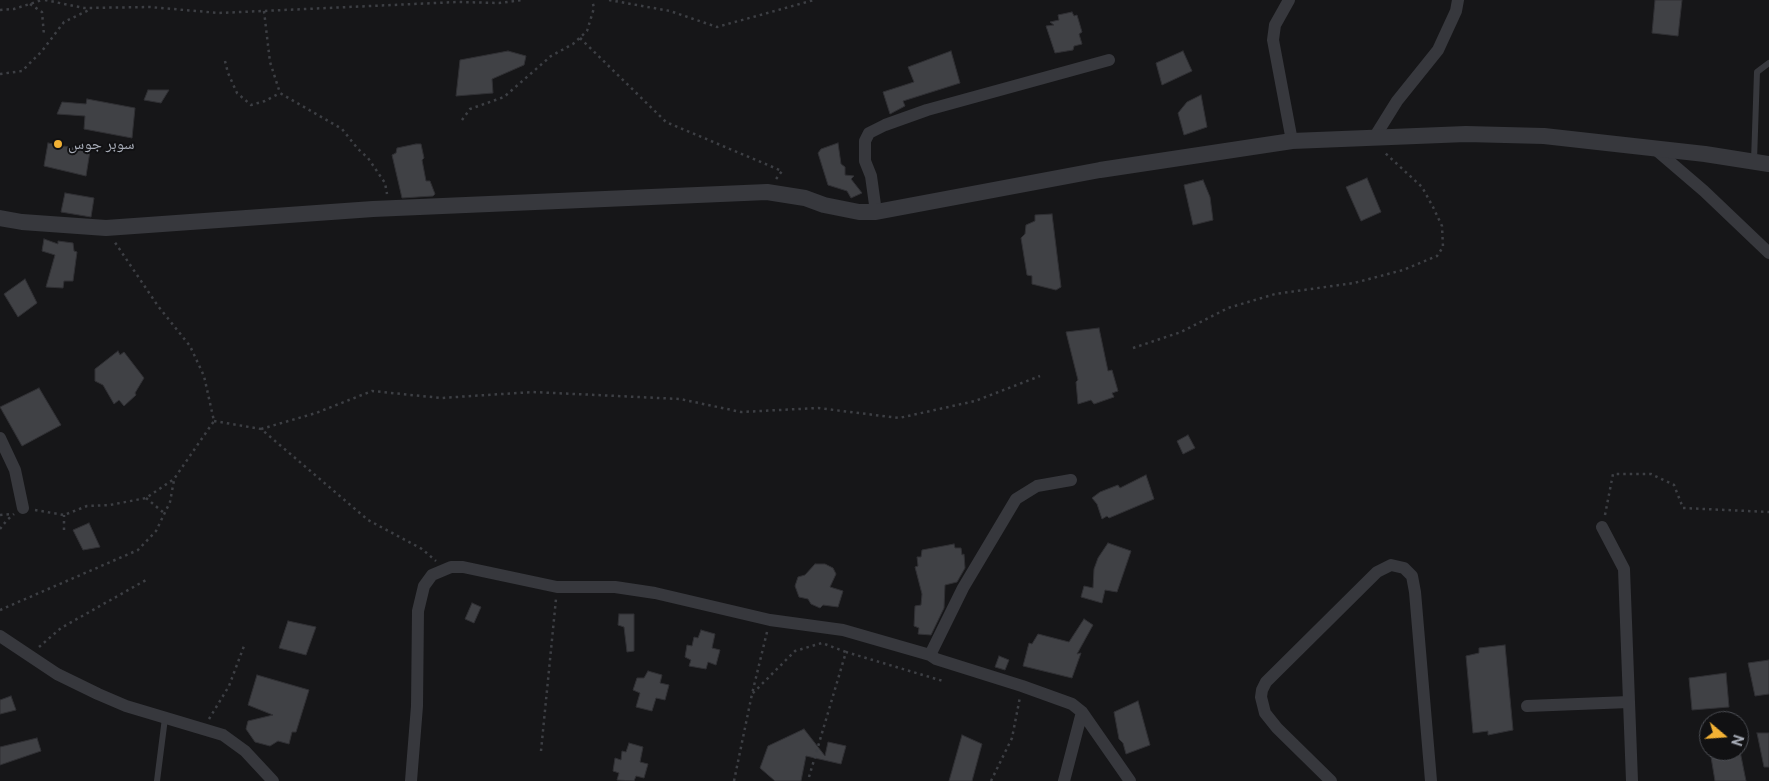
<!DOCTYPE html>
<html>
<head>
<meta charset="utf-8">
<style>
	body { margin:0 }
	#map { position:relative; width:1769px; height:781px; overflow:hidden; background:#161618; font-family:"Public Sans",sans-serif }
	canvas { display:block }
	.north { position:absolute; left:1699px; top:711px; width:50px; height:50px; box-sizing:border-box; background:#111113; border:1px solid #4d4f55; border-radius:50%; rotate:108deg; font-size:14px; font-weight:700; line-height:20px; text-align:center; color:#a8adb8 }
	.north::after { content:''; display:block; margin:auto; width:18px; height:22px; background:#f2b134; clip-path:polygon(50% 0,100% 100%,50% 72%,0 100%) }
</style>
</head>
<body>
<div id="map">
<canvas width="1769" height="781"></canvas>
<div class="north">N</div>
</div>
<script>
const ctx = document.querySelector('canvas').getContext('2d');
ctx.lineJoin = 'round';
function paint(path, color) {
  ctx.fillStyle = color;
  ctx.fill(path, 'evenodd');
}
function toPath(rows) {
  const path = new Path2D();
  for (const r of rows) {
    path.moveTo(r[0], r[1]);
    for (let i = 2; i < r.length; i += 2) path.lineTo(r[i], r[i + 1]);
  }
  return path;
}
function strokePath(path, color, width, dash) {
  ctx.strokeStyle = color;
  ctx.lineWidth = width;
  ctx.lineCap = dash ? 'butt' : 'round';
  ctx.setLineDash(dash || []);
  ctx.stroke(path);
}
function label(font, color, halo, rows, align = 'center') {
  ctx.font = font + ' "Public Sans","Noto Naskh Arabic",sans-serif';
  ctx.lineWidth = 4;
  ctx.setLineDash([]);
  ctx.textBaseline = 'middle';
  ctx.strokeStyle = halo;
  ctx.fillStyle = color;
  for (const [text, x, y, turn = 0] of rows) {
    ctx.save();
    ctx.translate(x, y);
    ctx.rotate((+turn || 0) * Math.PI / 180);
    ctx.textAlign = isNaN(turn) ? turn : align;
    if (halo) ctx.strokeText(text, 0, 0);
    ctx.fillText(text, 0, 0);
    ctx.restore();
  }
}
const building = toPath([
	[1655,0,1682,0,1678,36,1652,33,1655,0],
	[1072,12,1074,16,1077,15,1082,32,1079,34,1082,44,1074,46,1073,50,1055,53,1046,26,1054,25,1050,22,1059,20,1058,15,1072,12],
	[508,51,526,56,524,65,492,79,493,93,456,96,460,60,508,51],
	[951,51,960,83,903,101,905,106,890,114,883,92,914,82,908,67,951,51],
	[1183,51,1192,71,1162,85,1156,63,1183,51],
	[148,90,169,90,161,103,144,100,148,90],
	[1201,95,1207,127,1184,135,1178,113,1187,102,1201,95],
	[87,99,135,108,132,138,84,129,85,116,57,114,62,102,86,104,87,99],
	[48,143,90,151,86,176,44,166,48,143],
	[838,143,841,164,845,167,845,175,854,176,851,179,862,193,851,198,847,191,828,185,818,153,821,149,838,143],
	[416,144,421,144,424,158,422,160,426,181,430,181,435,194,433,196,402,198,392,155,396,153,397,148,416,144],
	[1367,178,1381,212,1361,221,1346,187,1367,178],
	[1203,180,1210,197,1213,220,1193,225,1184,185,1203,180],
	[65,193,94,198,91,217,61,212,65,193],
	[1052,214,1061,287,1056,290,1032,284,1032,276,1027,275,1021,238,1025,234,1026,225,1035,221,1035,215,1052,214],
	[44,239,58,244,58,241,73,243,74,251,77,252,73,281,64,281,63,288,46,287,55,255,42,251,44,239],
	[25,279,37,303,18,317,4,294,25,279],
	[1099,328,1108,371,1112,370,1118,391,1112,393,1114,397,1094,404,1091,400,1078,404,1076,382,1078,380,1066,332,1099,328],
	[118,351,120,355,124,352,144,378,135,393,136,395,124,406,119,400,114,404,103,385,95,381,95,369,118,351],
	[39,388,61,425,22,446,0,407,39,388],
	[1188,435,1195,448,1183,454,1177,441,1188,435],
	[1146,475,1154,499,1109,518,1107,516,1102,519,1097,504,1092,498,1100,492,1118,485,1120,488,1146,475],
	[89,523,100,547,83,550,73,530,89,523],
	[1108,543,1131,551,1117,592,1105,590,1102,603,1081,597,1084,586,1093,588,1094,569,1098,558,1108,543],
	[954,544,955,548,961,548,962,555,964,554,965,568,957,582,945,585,944,608,931,635,918,634,919,628,914,626,915,606,921,605,922,594,915,567,918,566,917,557,921,557,922,550,954,544],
	[815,564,825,564,833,568,836,574,830,587,843,591,838,607,823,605,820,608,811,604,808,599,799,597,795,586,798,577,805,575,815,564],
	[472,603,481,607,474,623,465,619,472,603],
	[619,614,634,614,634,651,627,652,624,627,618,625,619,614],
	[1084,619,1093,625,1077,654,1081,653,1072,678,1023,666,1029,643,1032,644,1038,634,1069,642,1084,619],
	[288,621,316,627,306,655,279,648,288,621],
	[701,630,715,634,712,648,720,650,716,665,708,662,706,669,689,666,691,660,685,657,687,645,692,646,694,637,698,638,701,630],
	[1505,645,1513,730,1488,735,1488,731,1473,733,1466,656,1479,653,1479,648,1505,645],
	[999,656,1009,660,1005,670,995,667,999,656],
	[1769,660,1769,694,1755,696,1748,663,1769,660],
	[648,671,662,675,660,683,669,685,665,700,656,698,652,711,636,707,640,693,633,690,637,678,644,678,648,671],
	[1726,673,1729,707,1692,710,1689,678,1726,673],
	[257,675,309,690,296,732,292,732,289,744,278,741,270,746,255,742,246,729,248,721,273,715,248,705,257,675],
	[11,696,16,710,0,714,0,700,11,696],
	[1138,701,1150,745,1126,754,1123,743,1119,739,1114,712,1138,701],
	[804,729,825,756,828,742,846,746,841,764,806,756,801,781,775,781,760,768,768,746,804,729],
	[1757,733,1769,733,1769,767,1764,767,1757,733],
	[962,735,982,744,972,781,949,781,962,735],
	[37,738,41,751,0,765,0,747,37,738],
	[629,743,643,747,640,762,648,764,644,778,636,776,634,781,617,780,619,773,613,771,615,758,621,760,622,751,626,752,629,743],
	[1710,751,1740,751,1746,781,1715,781,1710,751]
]);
const path = toPath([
	[45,0,84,8,150,7,219,13,457,2,499,3,523,0],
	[609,0,670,11,717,27,814,0],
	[30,4,42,12,44,35],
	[0,10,14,9,42,0],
	[264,11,270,62,280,93,342,129,358,149,368,158,385,183,387,194],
	[580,38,666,122,782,171,776,179],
	[225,61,228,73,237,93,251,105,265,101,280,93],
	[0,74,22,71,42,51,64,22,91,9],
	[462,120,470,109,504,97,551,56,573,44,587,31,594,8,592,0],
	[1133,348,1181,332,1228,308,1275,294,1354,283,1403,270,1437,256,1443,247,1442,226,1433,207,1422,187,1384,152],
	[214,421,261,429,368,520,422,549,436,561],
	[261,429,316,413,372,391,441,398,533,392,680,399,741,412,818,408,899,418,975,401,1040,376],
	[146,498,164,513],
	[35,510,64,515,87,506,110,505,146,498,174,479,214,421,204,376,190,346,158,306,114,241],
	[0,515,13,514],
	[1605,515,1613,474,1651,474,1674,485,1683,508,1769,512],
	[0,529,7,520,14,514],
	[64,530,64,515],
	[0,610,138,550,156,531,170,502,174,480],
	[767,632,752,694,795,651,822,643,846,652],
	[39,647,61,628,146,580],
	[209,719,229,686,244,646],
	[541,751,556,599],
	[809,777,846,652,943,681],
	[734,781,752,694],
	[991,781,1012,738,1020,697]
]);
const service = toPath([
	[1754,161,1757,72,1769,63],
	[157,781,165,718]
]);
const minor = toPath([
	[1289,0,1275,25,1273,40,1292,141],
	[1374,138,1397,101,1438,50,1456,11,1458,0],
	[1655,149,1704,191,1769,253],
	[876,212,871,176,865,161,865,141,869,133,885,125,927,110,1109,60],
	[0,438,15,470,23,508],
	[1602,527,1624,569,1632,781],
	[0,636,57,674,98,694,126,706,223,735,245,751,273,781],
	[930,655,963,588,1016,499,1037,486,1071,480],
	[1527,706,1629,702],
	[411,781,417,706,418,611,424,586,432,575,451,567,463,567,557,587,615,587,655,593,770,620,843,630,930,655,936,659,1022,686,1072,704,1082,712,1130,781],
	[1064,781,1082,712],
	[1331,781,1277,728,1265,713,1261,697,1262,690,1266,682,1377,572,1391,565,1404,568,1412,576,1415,592,1431,781]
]);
const tertiary = toPath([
	[0,218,22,222,106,228,373,209,767,192,805,198,824,205,859,212,876,212,1100,170,1292,141,1466,134,1544,136,1705,154,1769,164]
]);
const markers = [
	[58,144,5,"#f2b134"]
];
const poiNames = [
	["سوبر جوس",68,144]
];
paint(building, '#404145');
strokePath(building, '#303034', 1);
strokePath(path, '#3d3f44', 2.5, [2.5, 4]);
strokePath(service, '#37383d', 6);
strokePath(minor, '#37383d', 12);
strokePath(tertiary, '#37383d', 16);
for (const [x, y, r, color] of markers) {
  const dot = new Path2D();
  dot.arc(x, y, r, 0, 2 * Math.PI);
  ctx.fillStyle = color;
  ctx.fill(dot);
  strokePath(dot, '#111113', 2);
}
label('16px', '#a8adb8', '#111113', poiNames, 'left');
</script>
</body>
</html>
